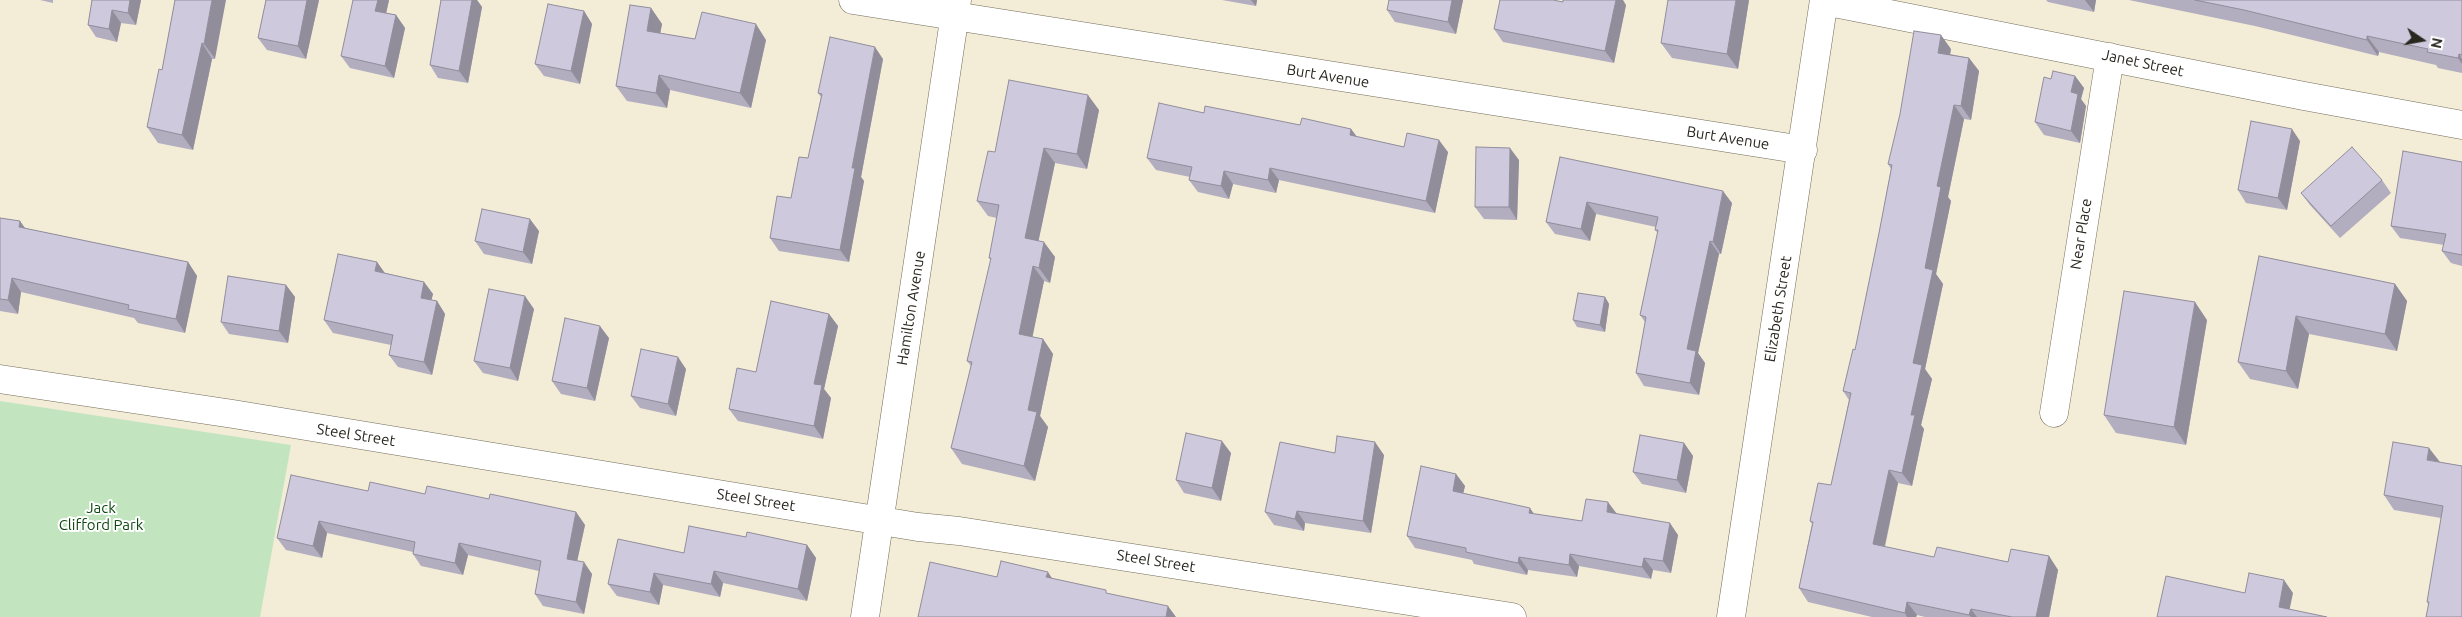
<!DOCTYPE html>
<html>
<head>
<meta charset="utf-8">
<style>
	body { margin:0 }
	#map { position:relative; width:2462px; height:617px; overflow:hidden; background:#f3ecd7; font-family:Ubuntu,sans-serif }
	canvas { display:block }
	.north { position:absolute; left:2397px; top:15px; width:50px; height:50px; -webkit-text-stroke:4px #fff; paint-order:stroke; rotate:102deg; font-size:14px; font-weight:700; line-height:20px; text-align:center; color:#29271f }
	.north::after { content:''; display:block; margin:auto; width:18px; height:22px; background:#29271f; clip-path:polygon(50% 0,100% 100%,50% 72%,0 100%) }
</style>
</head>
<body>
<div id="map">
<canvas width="2462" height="617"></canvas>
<div class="north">N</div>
</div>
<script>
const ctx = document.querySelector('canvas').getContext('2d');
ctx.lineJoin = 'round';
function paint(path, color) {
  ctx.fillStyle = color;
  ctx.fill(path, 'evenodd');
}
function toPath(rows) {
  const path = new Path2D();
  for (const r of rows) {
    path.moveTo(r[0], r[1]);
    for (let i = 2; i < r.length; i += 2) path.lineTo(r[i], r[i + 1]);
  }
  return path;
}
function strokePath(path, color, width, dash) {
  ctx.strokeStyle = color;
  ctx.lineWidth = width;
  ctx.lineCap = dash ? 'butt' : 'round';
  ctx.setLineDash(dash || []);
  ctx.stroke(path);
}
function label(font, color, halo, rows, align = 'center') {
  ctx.font = font + ' Ubuntu,sans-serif';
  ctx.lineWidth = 4;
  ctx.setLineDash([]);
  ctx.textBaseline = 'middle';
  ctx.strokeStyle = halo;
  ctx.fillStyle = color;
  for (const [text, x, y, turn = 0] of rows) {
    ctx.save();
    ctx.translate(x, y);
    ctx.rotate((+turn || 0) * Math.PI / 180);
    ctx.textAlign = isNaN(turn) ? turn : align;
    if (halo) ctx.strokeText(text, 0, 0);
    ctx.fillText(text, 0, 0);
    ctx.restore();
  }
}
const green = toPath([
	[0,401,291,445,260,617,0,617]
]);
const minor = toPath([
	[853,0,1803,150],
	[1824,1,2304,96,2462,125],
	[0,379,233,414,918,527,959,531,1512,617],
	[2054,413,2110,57],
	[865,617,957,0],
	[1731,617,1824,0]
]);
const wall = toPath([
	[40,0,53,0,53,3],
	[92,0,141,0,136,25,121,23,117,42,96,37,88,25],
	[175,0,215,59,212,59,193,150,158,143,147,127,162,70],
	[266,0,319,0,306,59,267,50,258,38],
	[389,0,386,13,396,15,405,28,394,78,350,68,341,56],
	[441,0,477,0,482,7,468,83,438,78,430,65],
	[1222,0,1257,0,1256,6],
	[1463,0,1456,34,1395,22,1387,10],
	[1749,0,1738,69,1672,58,1661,43],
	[2046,0,2096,0,2094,12,2048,2],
	[2129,0,2462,0,2462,73,2438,68,2436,65,2379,52,2378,56,2255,26],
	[1563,2,1626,5,1614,63,1503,42,1494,29],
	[651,8,662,24,660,33,695,39,766,40,751,108,670,90,667,108,627,101,616,86],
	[584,11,592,24,580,84,544,76,535,64],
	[1951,49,1950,54,1969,58,1979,71,1971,120,1964,119,1948,197,1951,201,1936,274,1943,284,1925,369,1932,379,1921,425,1924,429,1912,486,1898,483,1885,547,1934,557,2008,562,2049,556,2058,570,2049,617,1925,617,1917,615,1916,617,1872,617,1808,602,1799,588,1812,524,1810,521,1831,485,1849,400,1843,391,1855,350,1879,233,1891,169,1888,164],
	[883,59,861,177,864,181,849,262,779,251,770,238,791,198,808,158,821,97,818,93],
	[2075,76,2084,88,2081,99,2086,106,2080,143,2044,135,2035,122,2051,79],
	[1099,110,1087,169,1055,163,1038,241,1055,257,1050,283,1044,281,1032,337,1043,339,1053,354,1040,416,1048,427,1035,481,962,464,951,448,971,366,967,361,991,260,989,258,997,218,988,216,977,201,995,152],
	[1204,113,1300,125,1351,129,1357,137,1404,147,1448,152,1435,213,1279,180,1276,193,1233,184,1229,199,1198,192,1189,180,1190,177,1156,170,1147,158],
	[2300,141,2287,210,2246,203,2238,190],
	[1560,157,1732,203,1721,254,1719,254,1698,353,1705,363,1699,395,1644,386,1636,373,1645,322,1640,315,1658,233,1655,230,1656,227,1596,214,1590,241,1555,234,1546,222],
	[1519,160,1517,220,1484,219,1475,207],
	[2462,162,2462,266,2451,263,2442,251,2444,245,2400,238,2391,226],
	[2382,180,2391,193,2340,238,2310,205,2301,193],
	[0,218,20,221,24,228,188,262,197,276,185,333,138,323,134,318,21,292,18,314,0,311],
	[539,231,532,264,484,254,475,241],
	[2259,256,2395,284,2407,301,2397,351,2309,334,2298,389,2250,379,2238,362],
	[377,262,385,273,424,282,433,294,431,300,437,301,445,314,432,375,398,367,389,355,391,345,333,333,324,320],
	[286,285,295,297,288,343,229,334,221,322],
	[1605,297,1609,304,1605,332,1577,327,1573,320],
	[534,309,518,381,483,373,474,361],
	[829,314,838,326,824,389,831,398,823,439,738,421,729,409,756,372],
	[2207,320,2186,445,2116,433,2104,415],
	[609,338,595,401,561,394,552,381],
	[686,369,676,416,640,408,631,396],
	[1684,443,1693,456,1686,493,1642,484,1633,472],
	[1231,453,1221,501,1184,493,1176,480],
	[1335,453,1384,455,1371,533,1305,523,1304,531,1274,525,1265,512],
	[2439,462,2462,466,2428,604,2427,602,2441,518,2394,510,2384,495],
	[1456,474,1465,486,1463,493,1535,514,1582,521,1616,513,1678,535,1671,573,1653,570,1651,579,1579,566,1577,577,1528,570,1527,575,1474,564,1472,560,1415,548,1407,536],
	[368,491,425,494,489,499,576,512,585,525,577,561,592,574,584,614,543,606,535,594,539,571,468,555,463,575,421,566,413,554,413,552,327,533,322,558,286,550,277,538],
	[746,537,807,545,816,558,807,601,723,583,720,597,663,585,659,605,617,596,608,584,684,553]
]);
const shadedWall = toPath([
	[130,0,141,0,136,25,128,13],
	[212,0,226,0,215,59,204,44],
	[307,0,319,0,306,59,298,46],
	[378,0,389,0,384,23,375,11],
	[472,0,477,0,482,7,468,83,459,71],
	[1251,0,1257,0,1256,6],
	[1452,0,1463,0,1456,34,1448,22],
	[1616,0,1623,0,1626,5,1614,63,1605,51],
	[1736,0,1749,0,1738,69,1727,54],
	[2085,0,2096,0,2094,12],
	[651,8,662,24,658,46,647,31],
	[112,10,121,23,117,42,109,29],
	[584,11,592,24,580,84,571,71],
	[396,15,405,28,394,78,385,66],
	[756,24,766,40,751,108,740,93],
	[1941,35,1951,49,1948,66,1938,53],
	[2367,36,2379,52,2378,56,2367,40],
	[202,43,212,59,193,150,182,135],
	[875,47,883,59,861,177,864,181,849,262,840,250,852,168],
	[2459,54,2462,59,2462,64,2458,58],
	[1969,58,1979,71,1971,120,1961,106],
	[659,75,670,90,667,108,656,93],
	[2075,76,2084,88,2081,99,2086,106,2080,143,2071,131,2071,92],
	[1088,95,1099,110,1087,169,1077,154],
	[1954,105,1964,119,1948,197,1951,201,1936,274,1943,284,1925,369,1932,379,1921,425,1924,429,1912,486,1902,473,1911,415,1913,363,1925,268,1937,186],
	[1351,129,1360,141,1350,135],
	[2292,129,2300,141,2287,210,2278,198],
	[1439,140,1448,152,1435,213,1426,201],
	[1044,148,1055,163,1036,253,1025,238],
	[1510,148,1519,160,1517,220,1509,207],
	[1270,168,1279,180,1276,193,1268,180],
	[1224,171,1233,184,1229,199,1221,186],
	[1723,191,1732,203,1721,254,1713,242],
	[1587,202,1596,214,1590,241,1581,229],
	[530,219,539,231,532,264,523,252],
	[20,221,30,235,19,227],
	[1710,241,1719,254,1698,353,1705,363,1699,395,1690,383,1687,349],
	[1044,242,1055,257,1050,283,1039,268],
	[188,262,197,276,185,333,176,319],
	[377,262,386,275,375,271],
	[1033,266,1044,281,1030,349,1019,334],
	[12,278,21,292,18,314,8,300],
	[424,282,433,294,429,310,421,298],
	[2395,284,2407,301,2397,351,2385,334],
	[286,285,295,297,288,343,279,331],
	[525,296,534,309,518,381,510,368],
	[1605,297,1609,304,1605,332,1600,325],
	[437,301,445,314,432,375,424,362],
	[2195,302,2207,320,2186,445,2174,427],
	[829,314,838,326,824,389,831,398,823,439,814,426,814,384],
	[2296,316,2309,334,2298,389,2286,371],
	[600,326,609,338,595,401,587,388],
	[1043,339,1053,354,1040,416,1048,427,1035,481,1024,466,1028,410],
	[678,357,686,369,676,416,668,404],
	[1222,441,1231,453,1221,501,1212,488],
	[1375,442,1384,455,1371,533,1363,521],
	[1684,443,1693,456,1686,493,1677,480],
	[2429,448,2440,462,2427,460],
	[1889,470,1898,483,1882,558,1873,544],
	[1456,474,1465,486,1461,503,1453,491],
	[1608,502,1617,514,1607,512],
	[1530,508,1538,520,1529,513],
	[1297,511,1305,523,1304,531,1295,519],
	[576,512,585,525,575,571,567,559],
	[319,521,327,533,322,558,313,546],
	[1670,523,1678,535,1671,573,1663,561],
	[459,543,468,555,463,575,455,563],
	[807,545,816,558,807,601,798,589],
	[1570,554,1579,566,1577,577,1569,565],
	[2049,556,2058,570,2049,617,2036,617],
	[1519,557,1528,570,1527,575,1518,563],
	[1644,558,1653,570,1651,579,1642,567],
	[584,562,592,574,584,614,576,602],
	[714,571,723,583,720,597,711,584],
	[1048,572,1057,586,1046,577],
	[654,573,663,585,659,605,650,592],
	[2284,580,2293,593,2288,617,2279,607],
	[1907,602,1917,615,1916,617,1907,617,1905,613],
	[1168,606,1176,617,1166,617],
	[1971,609,1977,617,1971,617,1969,615]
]);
const building = toPath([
	[92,0,130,0,128,13,112,10,109,29,88,25,92,0],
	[175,0,212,0,204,44,202,43,182,135,147,127,159,69,162,70,175,0],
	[266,0,307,0,298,46,258,38,266,0],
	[353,0,378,0,375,11,396,15,385,66,341,56,353,0],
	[441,0,472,0,459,71,430,65,441,0],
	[1389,0,1452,0,1448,22,1387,10,1389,0],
	[1500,0,1553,0,1563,2,1563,0,1616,0,1605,51,1494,29,1500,0],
	[1668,0,1736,0,1727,54,1661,43,1668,0],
	[2195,0,2462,0,2462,55,2459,54,2458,58,2427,52,2428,49,2367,36,2367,40,2244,10,2195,0],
	[548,4,584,11,571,71,535,64,548,4],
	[630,5,651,8,647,31,695,39,702,12,756,24,740,93,659,75,656,93,616,86,630,5],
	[1914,31,1941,35,1938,53,1969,58,1961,106,1954,105,1937,186,1941,187,1925,268,1933,270,1913,363,1922,365,1911,415,1915,415,1902,473,1889,470,1873,544,1934,557,1937,547,2008,562,2011,549,2049,556,2036,617,2012,617,1971,609,1969,615,1907,602,1905,613,1799,588,1813,522,1810,521,1818,483,1831,485,1851,393,1843,391,1853,349,1855,350,1879,233,1892,165,1888,164,1900,114,1914,31],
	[830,37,875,47,852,168,855,168,840,250,770,238,777,196,791,198,799,157,808,158,822,94,818,93,830,37],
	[2053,71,2075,76,2071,92,2078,94,2071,131,2035,122,2044,77,2051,79,2053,71],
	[1009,80,1088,95,1077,154,1044,148,1025,238,1044,242,1039,268,1033,266,1019,334,1043,339,1028,410,1037,412,1024,466,951,448,972,362,967,361,991,258,989,258,999,205,977,201,988,151,995,152,1009,80],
	[1159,103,1204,113,1205,106,1300,125,1302,118,1351,129,1350,135,1404,147,1407,133,1439,140,1426,201,1270,168,1268,180,1224,171,1221,186,1189,180,1192,167,1147,158,1159,103],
	[2251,121,2292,129,2278,198,2238,190,2251,121],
	[1476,147,1510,148,1509,207,1475,207,1476,147],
	[2352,147,2382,180,2331,226,2301,193,2352,147],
	[2403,151,2462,162,2462,255,2442,251,2446,234,2391,226,2403,151],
	[1560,157,1723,191,1713,242,1710,241,1687,349,1696,351,1690,383,1636,373,1646,317,1640,315,1658,230,1655,230,1658,217,1587,202,1581,229,1546,222,1560,157],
	[482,209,530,219,523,252,475,241,482,209],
	[0,218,20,221,19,227,188,262,176,319,128,309,129,305,12,278,8,300,0,299,0,218],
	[338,254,377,262,375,271,424,282,421,298,437,301,424,362,389,355,393,335,324,320,338,254],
	[2259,256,2395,284,2385,334,2296,316,2286,371,2238,362,2259,256],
	[228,276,286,285,279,331,221,322,228,276],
	[489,289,525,296,510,368,474,361,489,289],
	[2124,291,2195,302,2174,427,2104,415,2124,291],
	[1578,293,1605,297,1600,325,1573,320,1578,293],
	[771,301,829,314,814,384,822,385,814,426,729,409,737,368,756,372,771,301],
	[565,318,600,326,587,388,552,381,565,318],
	[641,349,678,357,668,404,631,396,641,349],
	[1186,433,1222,441,1212,488,1176,480,1186,433],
	[1640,435,1684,443,1677,480,1633,472,1640,435],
	[1337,436,1375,442,1363,521,1297,511,1295,519,1265,512,1280,442,1335,453,1337,436],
	[2393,442,2429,448,2427,460,2462,466,2462,617,2426,617,2429,602,2427,602,2443,506,2384,495,2393,442],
	[1421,466,1456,474,1453,491,1530,508,1529,513,1582,521,1586,499,1608,502,1607,512,1670,523,1663,561,1644,558,1642,567,1570,554,1569,565,1519,557,1518,563,1466,552,1466,548,1407,536,1421,466],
	[291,475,368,491,370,482,425,494,427,486,489,499,490,494,576,512,567,559,584,562,576,602,535,594,541,561,459,543,455,563,413,554,415,542,319,521,313,546,277,538,291,475],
	[689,526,746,537,747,532,807,545,798,589,714,571,711,584,654,573,650,592,608,584,618,539,684,553,689,526],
	[1001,561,1048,572,1046,577,1106,590,1106,593,1168,606,1166,617,918,617,930,562,997,577,1001,561],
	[2249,573,2284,580,2279,607,2327,617,2157,617,2166,576,2245,593,2249,573]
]);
const streetNames = [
	["Janet Street",2143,63,12],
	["Burt Avenue",1328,76,9],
	["Burt Avenue",1728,138,9],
	["Near Place",2081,234,-81],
	["Hamilton Avenue",911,308,-81],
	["Elizabeth Street",1778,309,-81],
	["Steel Street",356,435,9],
	["Steel Street",756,500,9],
	["Steel Street",1156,561,9]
];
const parkNames = [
	["Jack",101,508],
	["Clifford Park",101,525]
];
paint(green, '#c2e5c0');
strokePath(minor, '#736d5a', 29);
strokePath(minor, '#fff', 28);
paint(wall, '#b2adbf');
paint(shadedWall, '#918d9b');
paint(building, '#cfc9de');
strokePath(building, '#918d9b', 1);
label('15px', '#29271f', '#fff', streetNames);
label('15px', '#0f4811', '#fff', parkNames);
</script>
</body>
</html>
